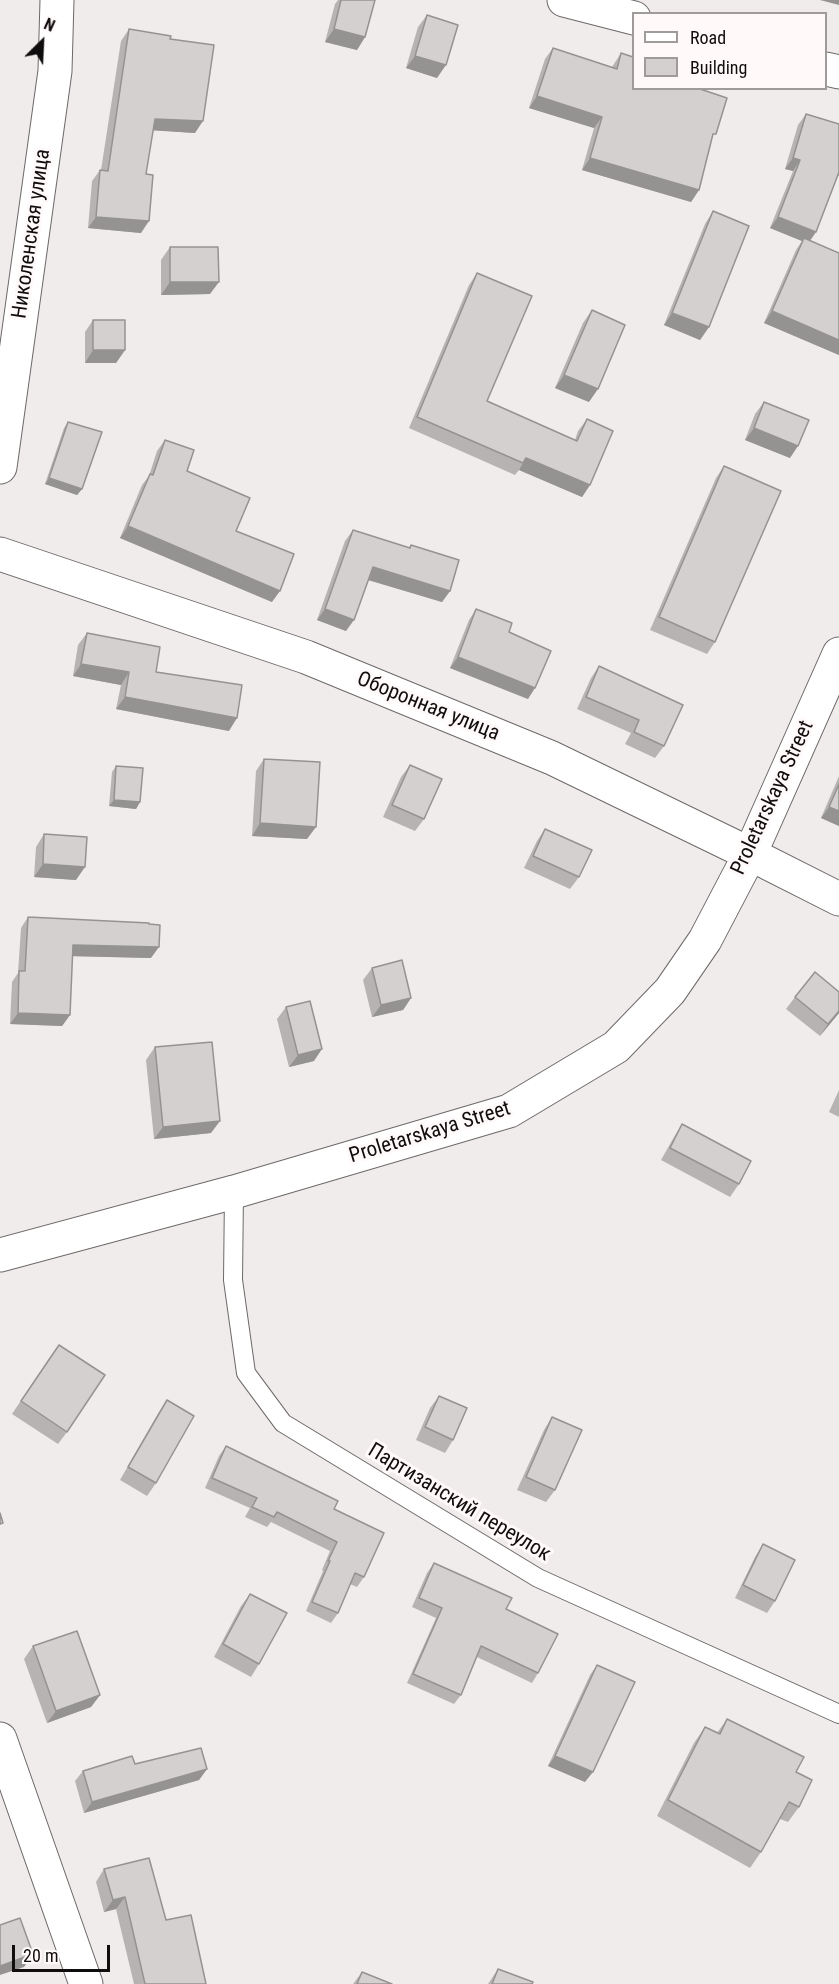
<!DOCTYPE html>
<html>
<head>
<meta charset="utf-8">
<style>
	body { margin:0 }
	#map { position:relative; width:839px; height:1984px; overflow:hidden; background:#f1ecec; font-family:"Roboto Condensed",sans-serif }
	canvas { display:block }
	.legend { position:absolute; left:632px; top:12px; width:195px; height:78px; box-sizing:border-box; background:#fff9fa; border:2px solid #9f9b9b; margin:0; padding:8px 10px; list-style:none; font-size:18px; color:#0f0d0d }
	.legend li { display:flex; align-items:center; gap:12px; height:30px }
	.legend b { width:30px; border:2px solid #9f9b9b }
	.north { position:absolute; left:12px; top:12px; width:60px; height:60px; -webkit-text-stroke:4px #fff9fa; paint-order:stroke; rotate:24deg; font-size:16px; font-weight:700; line-height:24px; text-align:center; color:#0f0d0d }
	.north::after { content:''; display:block; margin:auto; width:21px; height:27px; background:#0f0d0d; clip-path:polygon(50% 0,100% 100%,50% 72%,0 100%) }
	.scale { position:absolute; left:12px; top:1945px; width:98px; height:27px; box-sizing:border-box; border:3px solid #0f0d0d; border-top:0; padding-left:8px; font-size:18px; line-height:21px; white-space:nowrap; color:#0f0d0d; -webkit-text-stroke:4px #fff9fa; paint-order:stroke }
</style>
</head>
<body>
<div id="map">
<canvas width="839" height="1984"></canvas>
<ul class="legend">
<li><b style="height:8px;background:#fff"></b>Road</li>
<li><b style="height:16px;background:#d5d0d0"></b>Building</li>
</ul>
<div class="north">N</div>
<div class="scale">20 m</div>
</div>
<script>
const ctx = document.querySelector('canvas').getContext('2d');
ctx.lineJoin = 'round';
function toPath(rows) {
  const path = new Path2D();
  for (const r of rows) {
    path.moveTo(r[0], r[1]);
    for (let i = 2; i < r.length; i += 2) path.lineTo(r[i], r[i + 1]);
  }
  return path;
}
function strokePath(path, color, width, dash) {
  ctx.strokeStyle = color;
  ctx.lineWidth = width;
  ctx.lineCap = dash ? 'butt' : 'round';
  ctx.setLineDash(dash || []);
  ctx.stroke(path);
}
function paint(path, color) {
  ctx.fillStyle = color;
  ctx.fill(path, 'evenodd');
}
function label(font, color, halo, rows, align = 'center') {
  ctx.font = font + ' "Roboto Condensed",sans-serif';
  ctx.lineWidth = 6;
  ctx.setLineDash([]);
  ctx.textBaseline = 'middle';
  ctx.strokeStyle = halo;
  ctx.fillStyle = color;
  for (const [text, x, y, turn = 0] of rows) {
    ctx.save();
    ctx.translate(x, y);
    ctx.rotate((+turn || 0) * Math.PI / 180);
    ctx.textAlign = isNaN(turn) ? turn : align;
    if (halo) ctx.strokeText(text, 0, 0);
    ctx.fillText(text, 0, 0);
    ctx.restore();
  }
}
const service = toPath([
	[234,1192,233,1280,246,1373,283,1423,538,1578,839,1714]
]);
const minor = toPath([
	[564,0,634,18],
	[826,69,839,72],
	[0,467,55,71,57,0],
	[0,554,306,657,552,758,750,854,839,899],
	[0,1739,86,1984]
]);
const tertiary = toPath([
	[0,1255,234,1192,509,1111,616,1047,670,991,705,940,750,854,839,654]
]);
const wall = toPath([
	[338,0,375,0,365,37,357,50,325,42,335,4],
	[427,15,437,78,406,68,418,27],
	[129,29,170,39,195,133,153,130,146,174,141,233,88,228,92,181,100,170,101,170,121,41],
	[553,48,612,67,621,53,711,141,699,190,691,202,582,170,594,128,529,108,545,59],
	[806,114,839,124,839,176,838,176,816,232,810,241,839,253,839,355,764,323,796,250,802,241,770,228,793,171,785,169,798,125],
	[713,211,709,327,700,340,664,325,705,224],
	[170,247,210,294,161,295,161,260],
	[477,273,487,401,575,440,578,431,587,419,590,485,582,497,519,470,515,475,409,428,469,285],
	[592,310,589,402,555,388,583,323],
	[93,320,125,350,116,363,85,363,85,332],
	[764,402,790,458,745,440,755,414],
	[68,422,82,489,77,495,45,484,64,428],
	[165,440,187,471,236,531,272,602,120,538,142,485,149,476,157,451],
	[724,466,715,642,707,654,650,630,716,478],
	[353,530,408,548,411,545,450,591,442,602,368,580,346,631,317,620,345,541],
	[476,609,509,632,528,699,450,668,469,620],
	[87,633,156,672,229,731,116,709,121,685,73,676,78,645],
	[599,666,664,746,655,758,625,744,631,733,577,709,591,678],
	[264,759,307,839,252,836,256,771],
	[410,765,424,819,415,831,383,817,401,777],
	[116,766,140,802,136,809,109,806,112,772],
	[839,776,839,826,821,818],
	[545,829,579,877,570,889,524,868,537,841],
	[44,834,76,880,34,877,36,847],
	[28,917,151,958,72,956,70,1015,62,1026,10,1024,12,982,18,973,21,928],
	[372,968,411,998,403,1010,372,1017,363,980],
	[795,997,839,1013,820,1036,786,1009],
	[286,1007,314,1061,289,1067,277,1019],
	[155,1047,211,1133,154,1139,146,1060],
	[839,1090,839,1117,829,1112],
	[682,1124,739,1184,730,1197,661,1160,674,1137],
	[50,1357,67,1432,58,1444,12,1414],
	[439,1396,453,1440,445,1453,416,1440,430,1408],
	[167,1400,156,1483,147,1496,120,1480,159,1412],
	[552,1417,555,1490,546,1502,517,1490,544,1430],
	[226,1446,334,1509,364,1577,357,1587,350,1584,338,1613,331,1623,306,1611,323,1571,322,1570,330,1551,271,1522,267,1527,245,1517,250,1508,205,1488,219,1456],
	[763,1544,775,1601,767,1613,735,1598,755,1557],
	[434,1563,506,1609,538,1673,532,1683,477,1657,461,1695,454,1704,407,1683,436,1618,412,1607,427,1573],
	[250,1594,259,1664,251,1677,214,1657,241,1606],
	[33,1646,100,1695,91,1707,47,1723,24,1659],
	[597,1665,585,1782,548,1766,590,1675],
	[727,1719,796,1772,799,1807,788,1822,780,1819,761,1852,750,1868,657,1816,694,1743,705,1727,717,1733],
	[135,1764,207,1769,199,1780,84,1813,75,1781,83,1771],
	[104,1869,166,1920,206,1984,134,1984,116,1909,104,1912,96,1882],
	[498,1969,532,1984,488,1984],
	[362,1972,392,1984,353,1984]
]);
const shadedWall = toPath([
	[820,0,839,0,839,5],
	[334,29,365,37,357,50,325,42],
	[415,56,446,65,437,78,406,68],
	[537,96,602,117,594,128,529,108],
	[155,119,203,121,195,133,147,130],
	[590,158,699,190,691,202,582,170],
	[793,158,800,160,793,171,785,169],
	[96,217,149,221,141,233,88,228],
	[778,217,816,232,808,243,804,238,802,241,770,228],
	[170,282,219,282,210,294,161,295],
	[772,311,839,340,839,355,764,323],
	[672,313,709,327,700,340,664,325],
	[93,350,125,350,116,363,85,363],
	[564,375,598,389,589,402,555,388],
	[754,428,798,446,790,458,745,440],
	[526,458,590,485,582,497,519,470],
	[49,478,82,489,77,495,45,484],
	[128,526,280,591,272,602,120,538],
	[373,567,450,591,442,602,365,579],
	[325,609,354,620,346,631,317,620],
	[458,657,535,688,528,699,450,668],
	[81,664,129,672,121,685,73,676],
	[125,697,237,718,229,731,116,709],
	[114,800,140,802,136,809,109,806],
	[829,807,839,811,839,826,821,818],
	[260,823,316,827,307,839,252,836],
	[43,864,85,867,76,880,34,877],
	[73,945,159,947,151,958,65,956],
	[411,998,403,1010,372,1017,381,1005],
	[839,1011,839,1013,820,1036,828,1024],
	[18,1013,70,1015,62,1026,10,1024],
	[322,1049,314,1061,289,1067,298,1055],
	[220,1121,211,1133,154,1139,163,1127],
	[100,1695,91,1707,47,1723,56,1711],
	[555,1756,593,1772,585,1782,548,1766],
	[207,1769,199,1780,84,1813,92,1802],
	[125,1897,116,1909,104,1912,113,1900],
	[33,1954,24,1967,0,1975,0,1966]
]);
const building = toPath([
	[341,0,375,0,365,37,334,29,341,0],
	[427,15,458,25,446,65,415,56,427,15],
	[129,29,171,36,170,39,214,45,203,121,155,119,146,174,153,175,149,221,96,217,100,170,108,171,129,29],
	[553,48,617,69,621,53,633,57,633,88,697,88,727,98,716,134,713,134,699,190,590,158,602,117,537,96,553,48],
	[806,114,839,124,839,172,816,232,778,217,800,160,793,158,806,114],
	[713,211,749,226,709,327,672,313,713,211],
	[804,238,839,253,839,340,772,311,804,238],
	[170,247,218,247,219,282,170,282,170,247],
	[477,273,532,296,487,401,577,441,587,419,613,431,590,485,526,458,523,463,417,417,477,273],
	[592,310,625,325,598,389,564,375,592,310],
	[93,320,125,320,125,350,93,350,93,320],
	[764,402,809,420,798,446,754,428,764,402],
	[68,422,102,432,82,489,49,478,68,422],
	[165,440,194,450,187,471,250,498,236,531,294,554,280,591,128,526,150,474,153,475,165,440],
	[724,466,781,491,715,642,659,617,724,466],
	[353,530,410,548,411,545,459,560,450,591,373,567,354,620,325,609,353,530],
	[476,609,512,623,509,632,551,651,535,688,458,657,476,609],
	[87,633,160,647,156,672,242,685,237,718,125,697,129,672,81,664,87,633],
	[599,666,683,705,664,746,634,732,639,720,586,697,599,666],
	[264,759,320,762,316,827,260,823,264,759],
	[410,765,442,779,424,819,392,805,410,765],
	[116,766,143,768,140,802,114,800,116,766],
	[839,784,839,811,829,807,839,784],
	[545,829,592,850,579,877,533,856,545,829],
	[44,834,87,837,85,867,43,864,44,834],
	[28,917,149,923,149,924,160,925,159,947,73,945,70,1015,18,1013,19,971,25,971,28,917],
	[402,960,411,998,381,1005,372,968,402,960],
	[815,972,839,992,839,1011,828,1024,795,997,815,972],
	[310,1001,322,1049,298,1055,286,1007,310,1001],
	[212,1042,220,1121,163,1127,155,1047,212,1042],
	[682,1124,751,1161,739,1184,670,1148,682,1124],
	[59,1345,105,1375,67,1432,21,1401,59,1345],
	[439,1396,467,1408,453,1440,425,1427,439,1396],
	[167,1400,194,1416,156,1483,128,1467,167,1400],
	[552,1417,582,1430,555,1490,526,1477,552,1417],
	[226,1446,338,1501,334,1509,384,1533,364,1577,355,1573,338,1613,312,1602,330,1561,328,1561,337,1542,277,1512,274,1517,252,1507,257,1498,212,1478,226,1446],
	[0,1513,3,1523,0,1524,0,1513],
	[763,1544,795,1560,775,1601,743,1585,763,1544],
	[434,1563,512,1598,506,1609,558,1634,538,1673,481,1646,461,1695,413,1674,442,1608,419,1598,434,1563],
	[250,1594,287,1613,259,1664,223,1644,250,1594],
	[77,1631,100,1695,56,1711,33,1646,77,1631],
	[597,1665,635,1682,593,1772,555,1756,597,1665],
	[727,1719,804,1757,796,1772,812,1780,799,1807,789,1802,761,1852,668,1800,705,1727,720,1734,727,1719],
	[201,1748,207,1769,92,1802,83,1771,132,1756,135,1764,201,1748],
	[149,1858,166,1920,191,1915,206,1984,145,1984,125,1897,113,1900,104,1869,149,1858],
	[20,1918,33,1954,0,1966,0,1925,20,1918],
	[498,1969,533,1982,532,1984,492,1984,498,1969],
	[362,1972,392,1984,357,1984,362,1972]
]);
const streetNames = [
	["Николенская улица",32,234,-82],
	["Оборонная улица",428,707,22],
	["Proletarskaya Street",773,798,-65],
	["Proletarskaya Street",430,1133,-17],
	["Партизанский переулок",459,1503,31]
];
strokePath(service, '#6e6969', 20);
strokePath(minor, '#6e6969', 35);
strokePath(tertiary, '#6e6969', 35);
strokePath(service, '#fff', 18);
strokePath(minor, '#fff', 33);
strokePath(tertiary, '#fff', 33);
paint(wall, '#b7b3b3');
paint(shadedWall, '#959292');
paint(building, '#d5d0d0');
strokePath(building, '#959292', 1.5);
label('21px', '#0f0d0d', '#fff9fa', streetNames);
</script>
</body>
</html>
